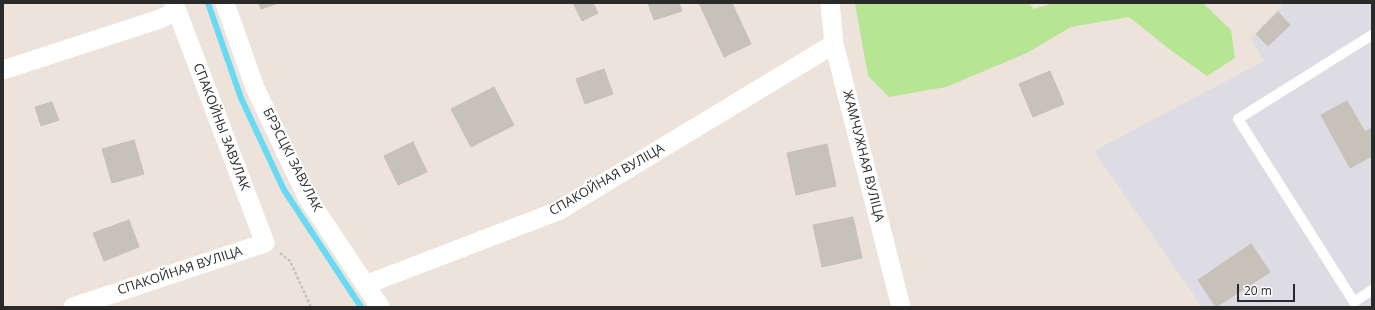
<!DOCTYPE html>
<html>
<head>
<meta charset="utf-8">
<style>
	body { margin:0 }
	#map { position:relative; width:1375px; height:310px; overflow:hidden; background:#ede3db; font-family:"Open Sans",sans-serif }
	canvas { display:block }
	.frame { position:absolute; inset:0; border:4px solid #2a2a2a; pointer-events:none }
	.scale { position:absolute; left:1237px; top:284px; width:58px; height:18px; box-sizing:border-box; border:2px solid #2a2a2a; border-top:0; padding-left:5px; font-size:12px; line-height:14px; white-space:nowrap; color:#2a2a2a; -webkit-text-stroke:3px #fff; paint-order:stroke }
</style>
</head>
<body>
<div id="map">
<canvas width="1375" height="310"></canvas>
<div class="frame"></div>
<div class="scale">20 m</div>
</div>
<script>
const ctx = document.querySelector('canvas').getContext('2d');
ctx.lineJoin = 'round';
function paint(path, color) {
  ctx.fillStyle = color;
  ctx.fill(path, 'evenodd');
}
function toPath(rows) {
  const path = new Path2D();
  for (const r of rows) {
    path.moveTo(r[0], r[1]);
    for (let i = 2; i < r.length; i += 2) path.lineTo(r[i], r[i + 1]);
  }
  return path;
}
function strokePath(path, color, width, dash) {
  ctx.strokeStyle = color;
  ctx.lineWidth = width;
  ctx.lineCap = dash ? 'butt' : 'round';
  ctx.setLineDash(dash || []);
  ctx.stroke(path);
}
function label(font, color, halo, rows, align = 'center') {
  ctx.font = font + ' "Open Sans",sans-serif';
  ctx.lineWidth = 4;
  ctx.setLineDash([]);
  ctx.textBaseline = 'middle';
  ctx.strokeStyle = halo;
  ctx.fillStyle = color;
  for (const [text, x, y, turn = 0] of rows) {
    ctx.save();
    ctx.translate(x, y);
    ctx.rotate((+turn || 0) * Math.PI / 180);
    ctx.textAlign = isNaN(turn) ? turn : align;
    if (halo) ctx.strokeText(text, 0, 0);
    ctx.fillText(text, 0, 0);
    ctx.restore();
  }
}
const industrial = toPath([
	[1284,3,1372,3,1372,307,1202,307,1094,151,1264,61,1251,38]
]);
const green = toPath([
	[855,3,1030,3,1033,9,1054,3,1203,3,1231,30,1235,58,1207,76,1173,52,1129,17,1071,27,1027,53,946,87,889,97,868,76]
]);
const stream = toPath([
	[208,3,241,98,284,190,361,307]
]);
const building = toPath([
	[259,3,278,3,261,9,259,3],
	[573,3,593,3,598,13,582,21,573,3],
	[648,3,679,3,682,11,654,20,648,3],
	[699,3,732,3,751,44,724,57,699,3],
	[1278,12,1290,25,1268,46,1256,34,1278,12],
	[604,69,613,94,585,104,576,79,604,69],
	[1050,71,1064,104,1033,117,1019,84,1050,71],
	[494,87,514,125,471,147,451,109,494,87],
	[1347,101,1365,132,1372,128,1372,156,1350,168,1321,115,1347,101],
	[52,102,59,120,41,126,35,107,52,102],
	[134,140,144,174,112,183,102,149,134,140],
	[413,142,427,172,398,185,384,156,413,142],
	[827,144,836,186,796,195,787,153,827,144],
	[853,217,862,258,822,267,813,225,853,217],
	[129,220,139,247,104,261,93,233,129,220],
	[1251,244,1270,272,1216,307,1198,280,1251,244]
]);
const path = toPath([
	[280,253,290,261,311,307]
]);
const service = toPath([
	[1372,35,1238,119,1354,302,1372,290]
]);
const minor = toPath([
	[225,3,255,88,307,197,380,307],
	[830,3,834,44,901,307],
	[3,70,160,19,176,11],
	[365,285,558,211,834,44],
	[73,307,265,243,174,3]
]);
const streetNames = [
	["СПАКОЙНЫ ЗАВУЛАК",221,127,69],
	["ЖАМЧУЖНАЯ ВУЛІЦА",863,156,76],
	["БРЭСЦКІ ЗАВУЛАК",292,160,63],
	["СПАКОЙНАЯ ВУЛІЦА",607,180,-30],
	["СПАКОЙНАЯ ВУЛІЦА",180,271,-18]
];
paint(industrial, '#dddce4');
paint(green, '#b6e694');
strokePath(stream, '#68daf4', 6);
paint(building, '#c7c2b9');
strokePath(building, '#c8bfb4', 1);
strokePath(path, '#c3c3c3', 2.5, [3, 2]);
strokePath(service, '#fff', 10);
strokePath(minor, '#fff', 19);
label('13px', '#2a2a2a', '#fff', streetNames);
</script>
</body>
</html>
